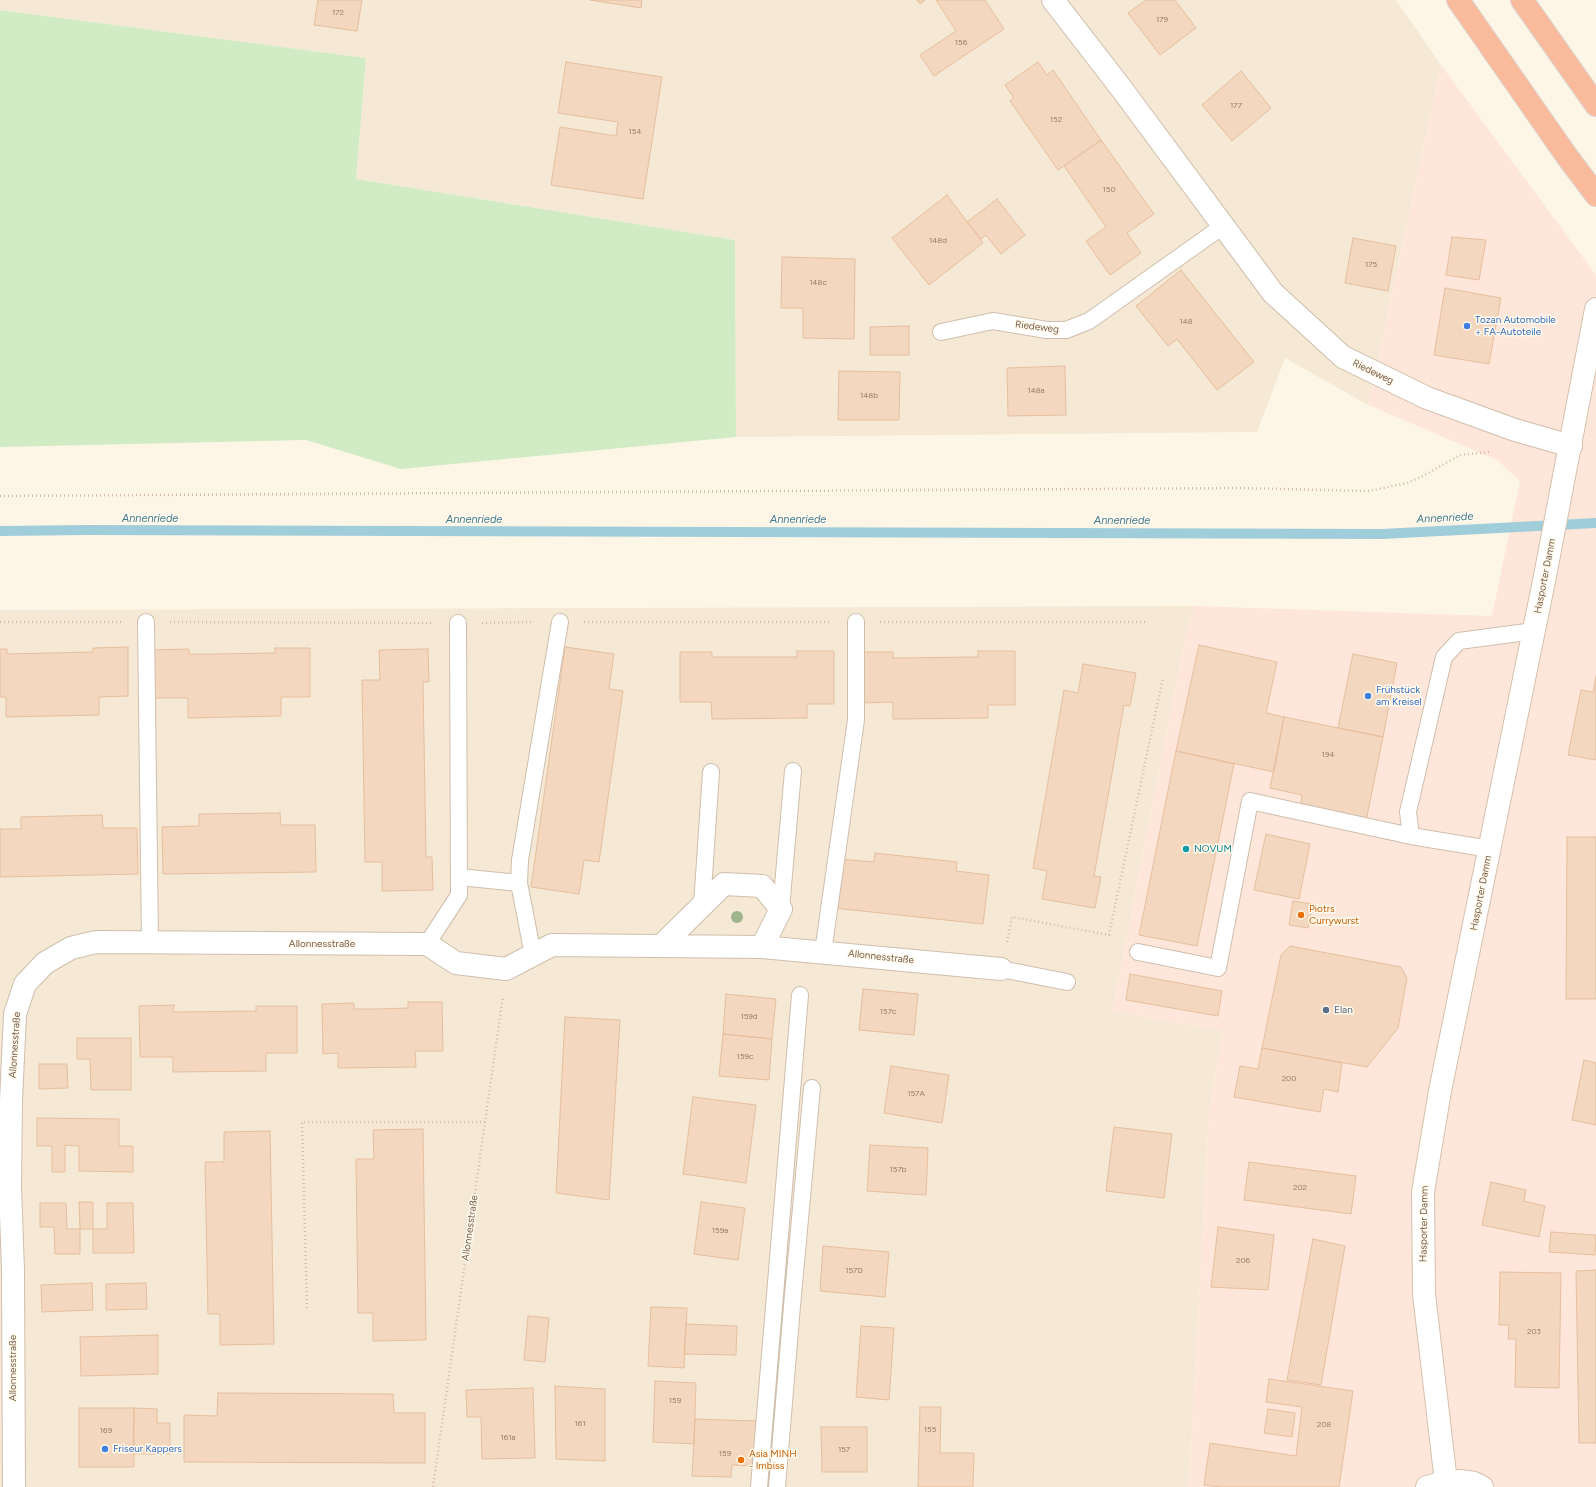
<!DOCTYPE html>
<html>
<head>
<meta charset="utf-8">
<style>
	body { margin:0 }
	canvas { display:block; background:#fdf6e7 }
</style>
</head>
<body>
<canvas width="1596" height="1487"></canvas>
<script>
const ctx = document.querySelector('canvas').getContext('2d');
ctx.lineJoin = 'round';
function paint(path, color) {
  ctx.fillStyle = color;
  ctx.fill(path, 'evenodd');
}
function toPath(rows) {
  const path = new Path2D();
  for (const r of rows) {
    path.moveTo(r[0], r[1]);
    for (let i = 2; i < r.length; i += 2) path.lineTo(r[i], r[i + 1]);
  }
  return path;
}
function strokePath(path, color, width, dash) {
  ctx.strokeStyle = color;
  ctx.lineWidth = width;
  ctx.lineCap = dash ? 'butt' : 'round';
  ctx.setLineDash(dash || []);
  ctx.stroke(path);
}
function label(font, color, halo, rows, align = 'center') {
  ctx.font = font + ' Figtree,sans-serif';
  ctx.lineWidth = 3;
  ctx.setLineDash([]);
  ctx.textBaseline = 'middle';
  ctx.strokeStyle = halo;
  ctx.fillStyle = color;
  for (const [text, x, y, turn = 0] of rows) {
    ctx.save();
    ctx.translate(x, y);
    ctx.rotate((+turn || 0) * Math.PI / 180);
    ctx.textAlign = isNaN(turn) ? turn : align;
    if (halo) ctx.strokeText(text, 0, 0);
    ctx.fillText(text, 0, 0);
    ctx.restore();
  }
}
const residential = toPath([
	[0,0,1396,0,1441,65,1368,405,1285,358,1257,432,736,437,735,240,356,179,366,58,0,10],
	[1196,606,1187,629,1112,1011,1223,1031,1209,1113,1189,1487,0,1487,0,610]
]);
const commercial = toPath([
	[1441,65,1596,275,1596,1487,1189,1487,1209,1113,1223,1031,1112,1011,1187,629,1196,606,1492,616,1520,481,1497,460,1368,405]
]);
const green = toPath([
	[0,10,366,58,356,179,735,240,736,437,401,469,306,440,0,447]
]);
const stream = toPath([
	[0,531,87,530,1382,534,1596,523]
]);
const building = toPath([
	[318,0,362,0,357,31,314,25,318,0],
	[590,0,642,0,641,8,590,0],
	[917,0,925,0,920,4,917,0],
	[936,0,985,0,1004,29,934,76,920,55,956,31,936,0],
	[1146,0,1175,0,1196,28,1160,55,1128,13,1146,0],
	[566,62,662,77,643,199,551,185,560,127,616,136,618,122,558,113,566,62],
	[1038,62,1047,75,1053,70,1101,140,1058,170,1010,101,1014,98,1005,85,1038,62],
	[1241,71,1271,108,1232,141,1202,105,1241,71],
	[1101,140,1154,214,1127,233,1141,253,1110,275,1086,241,1106,227,1064,166,1101,140],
	[947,195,983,243,929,285,892,238,947,195],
	[997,199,1025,235,1001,254,986,235,981,239,967,222,997,199],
	[1452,237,1486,240,1479,280,1446,275,1452,237],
	[1353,238,1396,246,1388,291,1345,283,1353,238],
	[782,257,855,259,854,339,803,338,803,308,781,308,782,257],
	[1181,270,1254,362,1217,390,1177,339,1168,346,1136,306,1181,270],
	[1445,288,1501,298,1489,364,1434,355,1445,288],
	[909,326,909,355,870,355,870,327,909,326],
	[1065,366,1066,415,1008,416,1007,368,1065,366],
	[839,371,900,372,899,420,838,420,839,371],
	[1199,645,1277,662,1266,713,1284,717,1274,772,1176,751,1199,645],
	[128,647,128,696,99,697,99,715,6,717,6,697,0,697,0,649,7,649,7,654,93,652,93,648,128,647],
	[565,647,614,654,609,689,623,691,599,862,584,860,579,894,531,887,565,647],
	[275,648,310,648,310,697,281,697,281,716,188,718,188,698,154,698,153,650,189,649,189,654,211,654,275,653,275,648],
	[428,649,429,682,423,682,426,857,432,857,433,890,382,891,382,862,365,862,362,680,380,680,379,650,428,649],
	[797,651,834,651,834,704,807,704,807,718,712,719,711,702,680,702,680,652,712,652,712,657,797,657,797,651],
	[978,651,1015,651,1015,705,988,705,988,718,893,719,893,702,862,703,861,652,893,652,893,658,978,657,978,651],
	[1353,654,1397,663,1383,737,1338,728,1353,654],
	[1083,664,1136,673,1130,706,1124,705,1094,876,1101,877,1095,908,1042,899,1047,871,1033,868,1064,690,1078,693,1083,664],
	[1596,676,1596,760,1568,755,1581,690,1593,692,1596,676],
	[1284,717,1383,737,1366,821,1300,808,1302,795,1270,788,1284,717],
	[1176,751,1234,764,1197,946,1139,935,1176,751],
	[280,813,281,825,315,825,316,872,163,874,162,827,199,826,199,814,280,813],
	[102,815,103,828,137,828,138,874,0,877,0,829,21,829,21,817,102,815],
	[1266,834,1310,844,1299,899,1254,890,1266,834],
	[1567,837,1596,837,1596,999,1566,999,1567,837],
	[875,853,957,862,956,871,989,875,983,924,834,908,839,859,874,862,875,853],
	[1293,901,1313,904,1308,928,1289,925,1293,901],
	[1290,946,1401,967,1407,978,1398,1028,1367,1067,1262,1048,1281,955,1290,946],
	[1130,974,1222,991,1218,1016,1126,1000,1130,974],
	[863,989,918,994,914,1035,859,1030,863,989],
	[726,994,776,999,772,1039,723,1034,726,994],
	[408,1002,442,1002,443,1051,415,1051,416,1067,338,1068,338,1053,323,1054,322,1004,354,1003,354,1009,377,1009,408,1008,408,1002],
	[174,1005,173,1012,256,1011,256,1006,297,1006,297,1053,266,1053,266,1071,173,1072,173,1057,140,1057,139,1006,174,1005],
	[565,1017,620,1020,609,1200,556,1193,565,1017],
	[723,1034,772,1039,769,1080,719,1076,723,1034],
	[77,1038,131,1038,131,1090,91,1090,90,1059,77,1059,77,1038],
	[1262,1048,1342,1063,1338,1092,1324,1089,1320,1112,1234,1097,1240,1066,1258,1069,1262,1048],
	[1584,1060,1596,1063,1596,1125,1572,1120,1584,1060],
	[39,1064,67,1064,68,1088,39,1089,39,1064],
	[891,1066,949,1075,942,1123,884,1113,891,1066],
	[693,1097,756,1105,746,1183,683,1174,693,1097],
	[37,1118,119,1119,119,1146,133,1146,133,1172,79,1171,79,1146,65,1145,65,1172,52,1172,52,1146,37,1146,37,1118],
	[1114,1127,1172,1134,1164,1198,1106,1191,1114,1127],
	[423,1129,426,1340,373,1341,373,1313,358,1313,356,1159,374,1159,373,1130,423,1129],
	[270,1131,274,1344,220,1345,220,1314,208,1314,205,1162,224,1162,224,1132,270,1131],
	[870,1145,928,1148,926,1195,867,1191,870,1145],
	[1249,1162,1356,1176,1351,1214,1244,1200,1249,1162],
	[1491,1182,1526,1190,1524,1201,1545,1206,1539,1237,1482,1225,1491,1182],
	[79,1202,93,1202,93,1229,80,1229,79,1202],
	[701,1202,745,1208,738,1260,694,1254,701,1202],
	[40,1203,66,1203,67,1229,80,1229,80,1254,55,1254,54,1227,40,1227,40,1203],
	[107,1203,133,1203,134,1253,93,1253,93,1229,107,1229,107,1203],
	[1218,1227,1274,1235,1268,1290,1211,1287,1218,1227],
	[1551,1232,1596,1235,1595,1255,1549,1252,1551,1232],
	[1313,1239,1345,1246,1321,1385,1287,1380,1313,1239],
	[823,1246,889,1252,885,1297,820,1291,823,1246],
	[1596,1270,1596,1443,1579,1443,1576,1271,1596,1270],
	[1500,1272,1561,1273,1559,1388,1515,1387,1516,1339,1508,1339,1509,1325,1499,1325,1500,1272],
	[92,1283,93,1310,42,1312,41,1285,92,1283],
	[146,1283,147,1309,106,1310,106,1284,146,1283],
	[651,1307,687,1308,684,1368,648,1366,651,1307],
	[528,1316,549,1318,545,1362,524,1360,528,1316],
	[686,1324,737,1326,736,1355,684,1354,686,1324],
	[861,1326,894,1328,889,1400,856,1397,861,1326],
	[158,1335,158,1374,81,1376,80,1337,158,1335],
	[1269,1379,1353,1391,1339,1487,1221,1487,1204,1485,1210,1443,1296,1456,1302,1407,1266,1402,1269,1379],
	[655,1381,696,1383,694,1444,653,1442,655,1381],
	[555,1386,605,1389,605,1461,556,1459,555,1386],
	[533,1388,535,1458,482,1459,481,1417,467,1417,466,1390,533,1388],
	[218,1393,393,1394,394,1413,425,1413,425,1463,184,1462,184,1415,217,1416,218,1393],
	[920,1407,941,1407,940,1453,974,1453,973,1487,918,1487,920,1407],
	[79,1408,134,1408,134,1467,79,1467,79,1408],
	[134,1408,157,1409,157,1423,170,1423,170,1454,133,1454,134,1408],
	[1268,1409,1295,1413,1292,1437,1264,1433,1268,1409],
	[695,1419,757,1421,755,1466,732,1465,731,1477,692,1476,695,1419],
	[821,1427,867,1427,867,1472,822,1472,821,1427]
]);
const path = toPath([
	[0,496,1238,488,1369,491,1407,483,1423,476,1460,455,1489,452],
	[0,622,121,622],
	[170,622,433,623],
	[584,622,831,622],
	[880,622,1147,622],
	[482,623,533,622],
	[1007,942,1012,917,1109,935,1163,677],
	[307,1308,302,1122,486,1122],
	[433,1487,503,996]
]);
const service = toPath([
	[941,332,993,321,1047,330,1066,330,1089,321,1223,226],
	[146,622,150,943],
	[1411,836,1408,812,1444,657,1459,641,1534,631],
	[459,877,519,883],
	[702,905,711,772],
	[781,909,793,771],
	[427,944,459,895,458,623],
	[823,952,856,720,856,622],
	[1138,952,1218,968,1250,801,1411,836,1490,849],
	[533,955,519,883,520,860,560,622],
	[1001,969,1067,982],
	[759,1487,800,995],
	[777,1487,792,1306,812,1088]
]);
const minor = toPath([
	[1053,0,1121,88,1273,293,1343,357,1427,398,1515,430,1571,446],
	[762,947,1001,969],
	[14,1487,13,1270,10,1187,11,1101,15,1014,25,984,45,963,71,948,96,942,427,944,456,963,506,969,552,945,762,947,781,909,762,886,724,884,661,946]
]);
const secondary = toPath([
	[1446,1482,1424,1294,1423,1192,1440,1091,1545,576,1596,309],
	[1427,1487,1446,1482,1460,1481,1474,1483,1482,1487]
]);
const motorway = toPath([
	[1458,0,1566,155,1596,195],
	[1522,0,1596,105]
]);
const trees = [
	[737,917]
];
const markers = [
	[1467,326,4,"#3f7fe0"],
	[1368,696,4,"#3f7fe0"],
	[1186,849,4,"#0f9aa8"],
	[1301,915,4,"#e8710a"],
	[1326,1010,4,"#5c6f8a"],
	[105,1449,4,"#3f7fe0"],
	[741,1460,4,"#e8710a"]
];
const numberNames = [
	["172",338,13],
	["179",1162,20],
	["156",961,43],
	["177",1236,106],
	["152",1056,120],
	["154",635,132],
	["150",1109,190],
	["148d",938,241],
	["175",1371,265],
	["148c",818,283],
	["148",1186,322],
	["148a",1036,391],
	["148b",869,396],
	["194",1328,755],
	["157c",888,1012],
	["159d",749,1017],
	["159c",745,1057],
	["200",1289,1079],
	["157A",916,1094],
	["157b",898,1170],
	["202",1300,1188],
	["159a",720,1231],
	["206",1243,1261],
	["157D",854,1271],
	["203",1534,1332],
	["159",675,1401],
	["161",580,1424],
	["208",1324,1425],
	["155",930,1430],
	["169",106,1431],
	["161a",508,1438],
	["157",844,1450],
	["159",725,1454]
];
const shopNames = [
	["Tozan Automobile",1475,320],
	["+ FA-Autoteile",1475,332],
	["Frühstück",1376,690],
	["am Kreisel",1376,702],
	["Friseur Kappers",113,1449]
];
const streetNames = [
	["Riedeweg",1037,327,7],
	["Riedeweg",1373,372,26],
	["Hasporter Damm",1545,576,-79],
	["Hasporter Damm",1481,893,-79],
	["Allonnesstraße",322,944],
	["Allonnesstraße",881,957,6],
	["Allonnesstraße",15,1045,-86],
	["Hasporter Damm",1424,1224,-89],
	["Allonnesstraße",470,1228,-82],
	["Allonnesstraße",13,1368,-90]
];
const cultureNames = [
	["NOVUM",1194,849]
];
const foodNames = [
	["Piotrs",1309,909],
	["Currywurst",1309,921],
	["Asia MINH",749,1454],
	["- Imbiss",749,1466]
];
const serviceNames = [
	["Elan",1334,1010]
];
const waterNames = [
	["Annenriede",1445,518,-3],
	["Annenriede",150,519],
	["Annenriede",474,520],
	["Annenriede",798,520],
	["Annenriede",1122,521]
];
paint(residential, '#f5e9d5');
paint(commercial, '#fee7da');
paint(green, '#d1ecc4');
strokePath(stream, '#a0cdda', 10);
paint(building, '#f3d7be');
strokePath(building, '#e7bf9d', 1);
strokePath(service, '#cfbeac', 18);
strokePath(minor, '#cfbeac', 24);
strokePath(secondary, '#d5c1ac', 24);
strokePath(motorway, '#dcd5d0', 24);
strokePath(path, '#d9baa0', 2.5, [1, 3]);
strokePath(service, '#fff', 16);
strokePath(minor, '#fff', 22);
strokePath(secondary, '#fff', 22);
strokePath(motorway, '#f9bb9c', 22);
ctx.fillStyle = '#9db48c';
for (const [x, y] of trees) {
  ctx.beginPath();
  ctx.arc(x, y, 6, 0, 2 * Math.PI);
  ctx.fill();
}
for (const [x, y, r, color] of markers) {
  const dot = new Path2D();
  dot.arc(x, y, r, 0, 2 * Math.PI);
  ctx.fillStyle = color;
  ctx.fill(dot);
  strokePath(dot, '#fffaee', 1.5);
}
label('8px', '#977c67', null, numberNames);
label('10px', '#366cbe', '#fffaee', shopNames, 'left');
label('10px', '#785e4a', '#fffaee', streetNames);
label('10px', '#0d838f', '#fffaee', cultureNames, 'left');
label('10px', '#c56008', '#fffaee', foodNames, 'left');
label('10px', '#4e5e75', '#fffaee', serviceNames, 'left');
label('italic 11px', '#427a8c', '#fffaee', waterNames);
</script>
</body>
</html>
